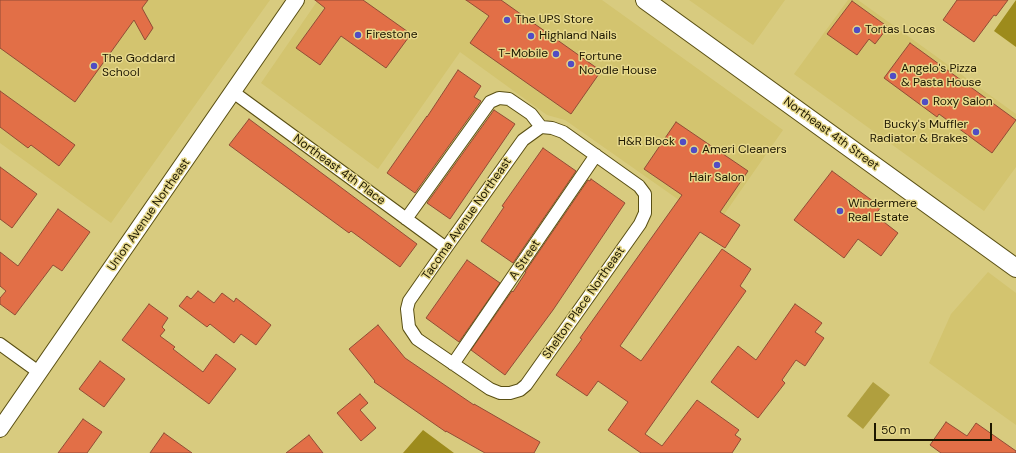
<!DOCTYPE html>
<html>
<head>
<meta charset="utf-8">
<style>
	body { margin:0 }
	#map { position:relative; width:1016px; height:453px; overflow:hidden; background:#d8cb7f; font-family:"DM Sans",sans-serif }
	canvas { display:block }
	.scale { position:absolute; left:874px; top:423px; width:118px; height:18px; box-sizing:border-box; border:2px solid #1d1700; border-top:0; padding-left:5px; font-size:12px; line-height:14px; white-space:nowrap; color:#1d1700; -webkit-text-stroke:3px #e6d88b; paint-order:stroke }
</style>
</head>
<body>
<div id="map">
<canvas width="1016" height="453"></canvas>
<div class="scale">50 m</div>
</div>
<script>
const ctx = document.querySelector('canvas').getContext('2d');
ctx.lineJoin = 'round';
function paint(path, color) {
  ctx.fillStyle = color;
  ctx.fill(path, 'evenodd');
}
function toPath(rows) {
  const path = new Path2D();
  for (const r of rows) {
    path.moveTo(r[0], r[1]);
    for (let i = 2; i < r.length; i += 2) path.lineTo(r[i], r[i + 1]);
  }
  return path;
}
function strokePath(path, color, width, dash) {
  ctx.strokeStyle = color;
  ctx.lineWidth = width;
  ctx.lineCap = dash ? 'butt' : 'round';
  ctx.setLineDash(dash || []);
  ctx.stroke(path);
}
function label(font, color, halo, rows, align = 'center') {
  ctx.font = font + ' "DM Sans",sans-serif';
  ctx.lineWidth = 3;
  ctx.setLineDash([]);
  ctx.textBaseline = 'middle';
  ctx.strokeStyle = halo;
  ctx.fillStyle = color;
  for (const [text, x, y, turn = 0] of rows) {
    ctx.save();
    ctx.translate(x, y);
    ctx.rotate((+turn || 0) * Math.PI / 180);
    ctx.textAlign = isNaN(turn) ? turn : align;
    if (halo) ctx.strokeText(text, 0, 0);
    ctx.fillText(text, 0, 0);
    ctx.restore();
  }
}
const built = toPath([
	[0,0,270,0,111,223,0,143],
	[318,0,602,0,783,130,716,226,565,120,547,115,460,52,378,169,261,83],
	[689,0,785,0,753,45],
	[848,0,858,0,1016,114,1016,167,984,211,794,74],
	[988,272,1016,293,1016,425,929,363,951,314]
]);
const green = toPath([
	[873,382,890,395,863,429,847,416]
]);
const forest = toPath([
	[1016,0,1016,47,994,31],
	[423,430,454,453,403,453]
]);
const building = toPath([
	[0,0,148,0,142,8,153,28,145,40,134,20,75,102,0,48,0,0],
	[315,0,363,0,411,34,386,68,341,36,320,65,296,48,325,8,315,0],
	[466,0,501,0,601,71,571,114,470,43,489,16,466,0],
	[957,0,1008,0,996,16,994,15,974,42,943,20,957,0],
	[852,1,888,27,875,44,869,39,857,55,827,34,852,1],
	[910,43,1016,120,992,153,939,114,937,117,884,78,910,43],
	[458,70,481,86,474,97,481,101,415,193,387,173,427,116,427,117,458,70],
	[0,91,75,145,59,166,31,145,28,148,0,127,0,91],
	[494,110,515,124,450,219,427,203,494,110],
	[249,119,417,244,400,267,351,231,349,233,229,145,249,119],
	[676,122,748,171,720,212,740,225,725,248,700,232,620,346,641,361,722,249,751,269,740,286,746,291,645,434,662,446,697,400,739,430,735,435,741,439,732,453,641,453,608,430,628,402,598,381,587,396,556,375,582,339,580,338,682,195,644,169,676,122],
	[543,148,576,171,513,263,481,241,504,207,502,206,543,148],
	[0,167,37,194,12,228,0,219,0,167],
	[832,171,881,207,875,215,898,233,881,256,858,239,844,258,794,220,832,171],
	[591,179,625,203,553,310,505,375,471,350,512,291,513,292,526,272,525,272,588,180,590,181,591,179],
	[58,209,90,232,62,271,53,265,15,315,0,304,0,298,6,291,0,286,0,252,18,266,58,209],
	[467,260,500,283,459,342,426,318,467,260],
	[198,291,214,303,222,293,234,302,236,298,271,325,256,345,241,334,234,343,210,324,207,327,179,306,187,296,191,299,198,291],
	[149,304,168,318,162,327,165,330,160,336,175,347,173,349,203,372,216,354,236,369,209,404,122,340,149,304],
	[795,304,822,323,815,332,824,338,805,366,796,360,782,380,785,383,758,418,711,382,738,346,756,360,795,304],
	[378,325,405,358,474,405,474,404,540,442,534,453,485,453,446,431,446,432,374,382,375,381,349,349,378,325],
	[100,361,125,379,104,407,79,389,100,361],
	[360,394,368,403,360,410,376,428,361,441,337,413,360,394],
	[83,419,102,432,87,453,58,453,83,419],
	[946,422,967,436,976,423,1016,451,1016,453,941,453,930,445,946,422],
	[164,433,192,453,150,453,164,433],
	[309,435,323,453,286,453,309,435]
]);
const minor = toPath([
	[233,92,446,248],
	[406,219,490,102,499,98,509,99,531,114,541,127,552,128,563,132,639,186,645,194,645,213,640,224,526,385,520,390,510,393,500,393,490,389,417,339,409,327,407,309,409,301,446,248,523,140,541,127],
	[0,344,40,373],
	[453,364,596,155]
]);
const tertiary = toPath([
	[0,429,296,0]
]);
const secondary = toPath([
	[645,0,1016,268]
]);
const markers = [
	[507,20,4,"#514dc4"],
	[857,30,4,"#514dc4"],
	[358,35,4,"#514dc4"],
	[531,36,4,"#514dc4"],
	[556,54,4,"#514dc4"],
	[571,64,4,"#514dc4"],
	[94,66,4,"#514dc4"],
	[893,76,4,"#514dc4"],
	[925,102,4,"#514dc4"],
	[976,132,4,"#514dc4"],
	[683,142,4,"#514dc4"],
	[694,150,4,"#514dc4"],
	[717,165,4,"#514dc4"],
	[840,211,4,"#514dc4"]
];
const poiNames = [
	["The UPS Store",515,20],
	["Tortas Locas",865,30],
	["Firestone",366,35],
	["Highland Nails",539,36],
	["T-Mobile",548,54,"right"],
	["Fortune",579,57],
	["Noodle House",579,71],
	["The Goddard",102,59],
	["School",102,73],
	["Angelo's Pizza",901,69],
	["& Pasta House",901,83],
	["Roxy Salon",933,102],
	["Bucky's Muffler",968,125,"right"],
	["Radiator & Brakes",968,139,"right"],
	["H&R Block",675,142,"right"],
	["Ameri Cleaners",702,150],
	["Hair Salon",717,178,"center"],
	["Windermere",848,204],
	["Real Estate",848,218]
];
const streetNames = [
	["Northeast 4th Street",831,134,36],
	["Northeast 4th Place",339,170,36],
	["Union Avenue Northeast",149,215,-55],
	["Tacoma Avenue Northeast",467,219,-55],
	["A Street",525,260,-56],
	["Shelton Place Northeast",584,303,-55]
];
paint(built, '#d3c46f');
paint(green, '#b09f3e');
paint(forest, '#9d8b1c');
paint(building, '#e26f47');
strokePath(building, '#914d36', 1);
strokePath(minor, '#594f13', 14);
strokePath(tertiary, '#594f13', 18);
strokePath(secondary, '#594f13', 20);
strokePath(minor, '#fff', 12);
strokePath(tertiary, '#fff', 16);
strokePath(secondary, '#fff', 18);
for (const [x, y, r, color] of markers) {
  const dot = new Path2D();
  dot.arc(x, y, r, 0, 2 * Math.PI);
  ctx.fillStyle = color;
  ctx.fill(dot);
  strokePath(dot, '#e6d88b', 1.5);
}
label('12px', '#1d1700', '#e6d88b', poiNames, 'left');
label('12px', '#1d1700', '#e6d88b', streetNames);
</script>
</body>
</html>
